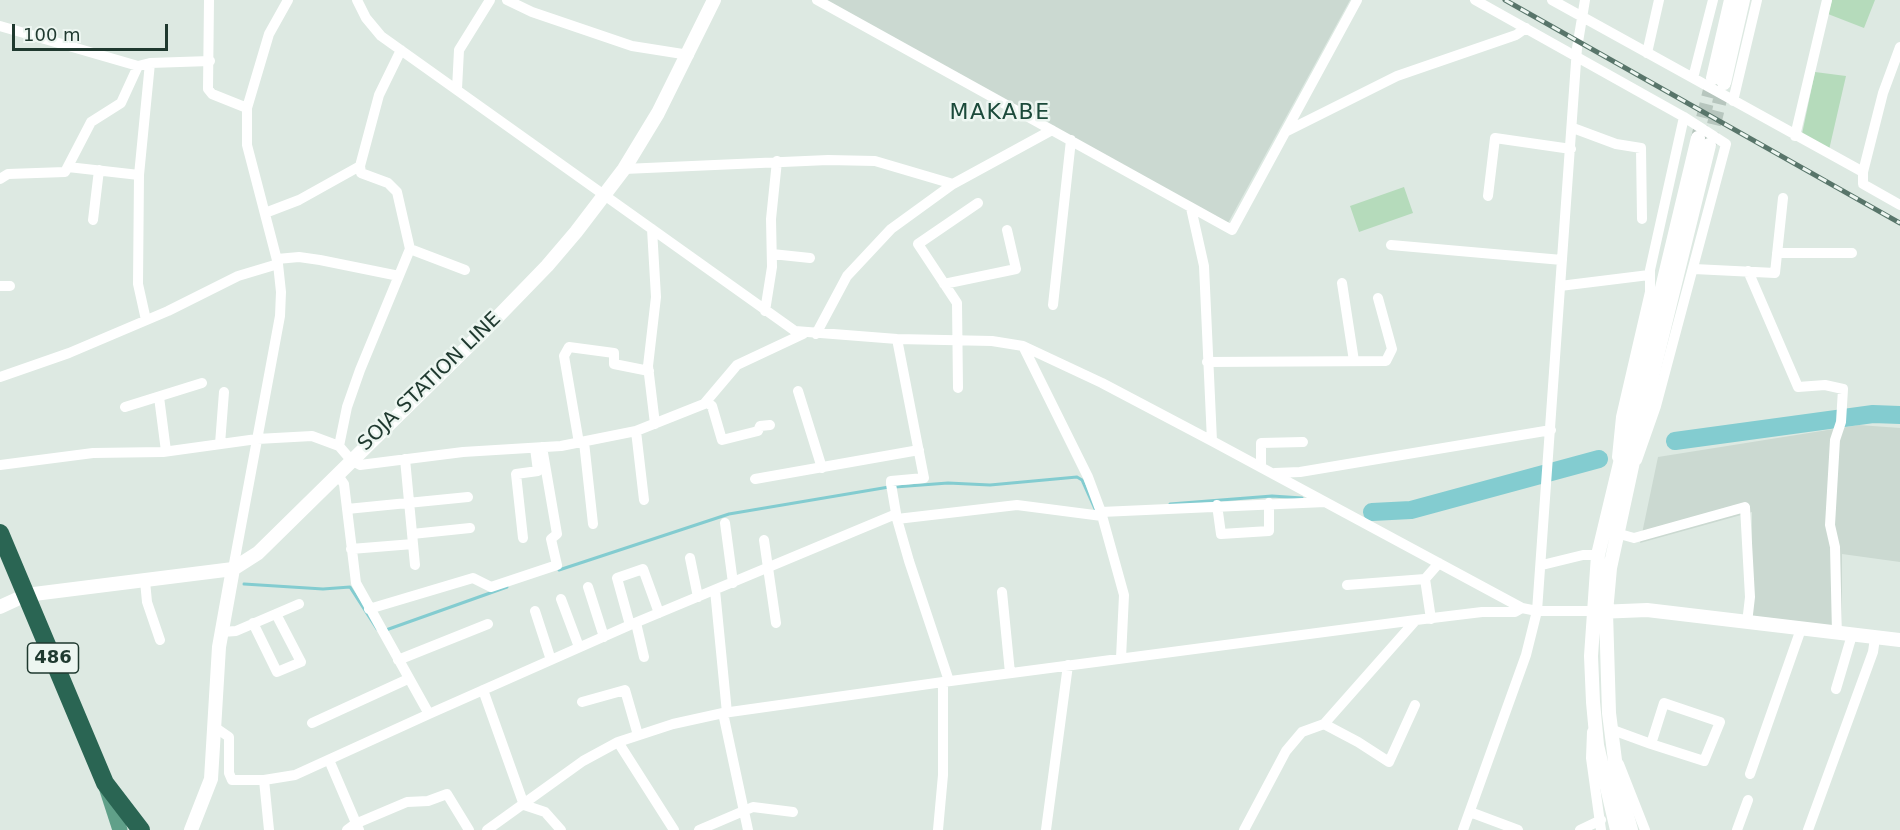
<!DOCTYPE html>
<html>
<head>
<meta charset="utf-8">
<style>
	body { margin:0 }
	#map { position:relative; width:1900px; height:830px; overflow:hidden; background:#dde9e2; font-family:"DejaVu Sans",sans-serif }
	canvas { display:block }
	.scale { position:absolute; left:12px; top:24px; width:156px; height:27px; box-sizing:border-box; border:3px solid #1f392f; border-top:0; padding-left:8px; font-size:18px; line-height:21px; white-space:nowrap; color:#1f392f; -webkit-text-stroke:4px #edf6f1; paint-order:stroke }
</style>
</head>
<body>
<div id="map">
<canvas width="1900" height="830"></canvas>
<div class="scale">100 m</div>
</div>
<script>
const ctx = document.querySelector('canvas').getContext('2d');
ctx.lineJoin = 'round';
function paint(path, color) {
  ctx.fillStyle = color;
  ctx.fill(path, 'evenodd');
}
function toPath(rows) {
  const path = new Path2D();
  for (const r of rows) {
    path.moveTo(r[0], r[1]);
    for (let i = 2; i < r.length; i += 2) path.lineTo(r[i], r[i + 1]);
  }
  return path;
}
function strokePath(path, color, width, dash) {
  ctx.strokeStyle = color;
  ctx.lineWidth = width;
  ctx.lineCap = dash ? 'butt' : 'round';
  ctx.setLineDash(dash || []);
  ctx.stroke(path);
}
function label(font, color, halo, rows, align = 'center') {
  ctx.font = font + ' "DejaVu Sans",sans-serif';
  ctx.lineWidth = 5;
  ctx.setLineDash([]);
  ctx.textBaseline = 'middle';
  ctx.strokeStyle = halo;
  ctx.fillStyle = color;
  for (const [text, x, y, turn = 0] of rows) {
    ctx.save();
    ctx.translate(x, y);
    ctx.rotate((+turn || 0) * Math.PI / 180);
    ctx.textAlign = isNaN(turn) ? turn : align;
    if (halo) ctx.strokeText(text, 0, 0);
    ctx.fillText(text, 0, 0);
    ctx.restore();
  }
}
const built = toPath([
	[825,0,1350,0,1228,223],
	[1859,425,1900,428,1900,562,1842,554,1842,628,1752,620,1752,512,1640,543,1658,457]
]);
const green = toPath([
	[1832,0,1875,0,1864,28,1828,14],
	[1815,72,1846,76,1829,150,1802,134],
	[1404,187,1413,213,1359,232,1350,206]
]);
const stream = toPath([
	[895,487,948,483,990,485,1077,477,1082,480,1095,509],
	[1170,504,1272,496,1302,498],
	[559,570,729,514,889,487],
	[244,584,323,589,350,587,377,629],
	[386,630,507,587]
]);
const river = toPath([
	[1675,441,1873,414,1900,415],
	[1372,512,1411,510,1599,459]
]);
const secondaryTunnel = toPath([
	[1698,138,1713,78],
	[1709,145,1724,83]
]);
const street = toPath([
	[209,0,208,89,212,94,247,108],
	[357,0,366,18,381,36,795,331,897,339,992,341,1023,346,1102,383,1212,441,1522,608,1537,611,1592,611],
	[507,0,532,12,632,46,689,55],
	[817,0,1232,230,1357,0],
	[1475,0,1684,117,1726,144,1656,406,1637,460],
	[1552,0,1863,172,1883,93,1900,47],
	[0,26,138,66,150,63,210,61],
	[1647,53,1659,0],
	[1693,78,1713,0],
	[457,89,459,50,490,0],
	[1733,101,1757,0],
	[1573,128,1616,144,1641,148,1642,219],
	[1285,132,1397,76,1516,35,1526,28],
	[1795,136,1827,0],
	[68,167,139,175],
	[624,169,828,160,875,161,953,184],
	[1863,172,1863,184,1900,205],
	[0,179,8,174,65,172,91,122,121,103,138,66],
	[1488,196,1495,138,1571,149],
	[1191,208,1204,266,1212,441],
	[265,213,299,200,360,166],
	[93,220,99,170],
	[652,229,656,297,648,366,655,424],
	[1391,245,1562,260],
	[410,249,465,270],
	[1777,253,1852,253],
	[772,254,810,258],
	[277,259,299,257,320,260,399,276],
	[1694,269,1775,273,1783,198],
	[1748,271,1798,387,1825,385,1843,389,1841,422,1835,440,1830,525,1835,547,1837,633],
	[1342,283,1354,361],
	[944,284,1016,269,1007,230],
	[0,286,10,286],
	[1560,286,1649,275],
	[1053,305,1071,140],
	[765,311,772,267,771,219,777,161],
	[146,320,138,284,139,175,150,63],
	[816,334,847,276,891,229,953,184,1052,130],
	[897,339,924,478,891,481,891,484,897,519,909,561,949,681],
	[1023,346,1088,477,1101,512,1124,595,1121,658],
	[1207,362,1386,361,1392,349,1378,298],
	[0,377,69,353,168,311,238,276,278,264],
	[958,388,957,303,918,244,978,203],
	[798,391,822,468],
	[159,397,166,451],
	[706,402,712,406,722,440,758,431,760,426,770,425],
	[125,407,202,383],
	[636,431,644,500],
	[584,442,593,524],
	[579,443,564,356,569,347,614,353,614,364,649,371],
	[220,444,224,392],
	[339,446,347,407,360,370,410,249,397,192,388,183,361,173,360,166,379,95,401,50],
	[1617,457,1621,417,1650,292,1650,270,1684,117],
	[405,459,415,565],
	[0,465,93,453,163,452,257,439,312,436,339,446,351,460,360,465,463,452,561,446,636,431,704,404,737,365,803,334],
	[1261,466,1261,443,1303,442],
	[1275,473,1300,472,1551,430],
	[337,474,344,484,356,583,429,714,630,625,896,514],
	[755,479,919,450],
	[1217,505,1221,534,1269,531,1269,503],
	[347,509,468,497],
	[1101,512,1325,502],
	[897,519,1017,505,1102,516],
	[725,523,733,583],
	[1616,533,1634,538,1745,507,1750,597,1747,623],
	[412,534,470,528],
	[523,538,516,474,538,471,535,448],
	[764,540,776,623],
	[351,549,413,544],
	[690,558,698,597],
	[1542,565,1583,555,1598,555],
	[233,569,280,316,281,292,278,264,247,145,247,108,269,34,288,0],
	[145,581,147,602,160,640],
	[1347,585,1425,579],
	[588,587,604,637],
	[715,590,727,713],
	[1002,592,1010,673],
	[561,599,579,647],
	[369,609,473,578,491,587,557,565,551,539,557,534,542,447],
	[535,611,551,660],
	[1431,619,1425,579,1439,563],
	[253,623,277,672,301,662,276,614],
	[636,623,644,657],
	[630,625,617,578,643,569,659,613],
	[222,632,236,631,299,604],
	[398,660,488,624],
	[1836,689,1852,635],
	[483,690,524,805],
	[582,702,625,690,638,735],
	[723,713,748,830],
	[312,723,408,679],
	[1324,724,1358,742,1389,762,1415,705],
	[216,728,229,737,229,773,232,780,264,780,295,775,429,714],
	[1610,729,1651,744,1704,761,1720,722,1664,703,1651,744],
	[1592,732,1591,758,1601,830],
	[618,742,674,830],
	[329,760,359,830],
	[1619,764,1645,830],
	[1750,774,1801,629],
	[264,780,269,830],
	[524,805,545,812,561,830],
	[1470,812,1518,830],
	[347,830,355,824,407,802,428,801,447,794,469,830],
	[487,830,583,761,618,742,673,724,723,713,943,682,1416,620,1482,612,1515,612,1522,608],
	[699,830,753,807,793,812],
	[938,830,943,775,943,682],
	[1046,830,1068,665],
	[1244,830,1286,751,1302,732,1324,724,1416,620],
	[1463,830,1526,655,1537,611,1577,48,1585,0],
	[1580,830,1601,820],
	[1737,830,1748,800],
	[1808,830,1873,652,1875,638]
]);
const secondary = toPath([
	[1713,78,1731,0],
	[1724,83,1743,0],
	[0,607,26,595,233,569,258,553,483,332,547,266,576,232,624,169,658,113,714,0],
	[1598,612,1647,610,1900,640],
	[191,830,211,779,219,647,233,569],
	[1617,830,1597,745,1593,702,1591,656,1598,555,1698,138],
	[1631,830,1618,784,1609,713,1606,612,1610,568,1647,397,1709,145]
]);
const primary = toPath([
	[105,784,120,830]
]);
const highway = toPath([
	[0,533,105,783,141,830]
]);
const rail = toPath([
	[1505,0,1900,223]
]);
const shields = [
	[53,658,51]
];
const shieldNames = [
	["486",53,658]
];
const streetNames = [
	["SOJA STATION LINE",430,382,-44]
];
const quarterNames = [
	["MAKABE",1000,113]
];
paint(built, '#cbd9d1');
paint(green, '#b5dbbb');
strokePath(stream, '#83ccd0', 3);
strokePath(river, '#83ccd0', 18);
strokePath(secondaryTunnel, '#b7c6be', 14, [14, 7]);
strokePath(street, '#fff', 10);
strokePath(secondary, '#fff', 14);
strokePath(primary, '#60a089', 15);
strokePath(highway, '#2a6553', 18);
strokePath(rail, '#58756a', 5);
strokePath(rail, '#edf6f1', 3, [9]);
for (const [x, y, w] of shields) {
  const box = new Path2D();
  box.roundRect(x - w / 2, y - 15, w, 30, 4.5);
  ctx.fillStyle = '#edf6f1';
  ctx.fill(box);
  strokePath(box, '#1f392f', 1.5);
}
label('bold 18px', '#1f392f', null, shieldNames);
label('20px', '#1f392f', '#edf6f1', streetNames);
ctx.letterSpacing = '1.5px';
label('22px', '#1b4a3a', '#edf6f1', quarterNames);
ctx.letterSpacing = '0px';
</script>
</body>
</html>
